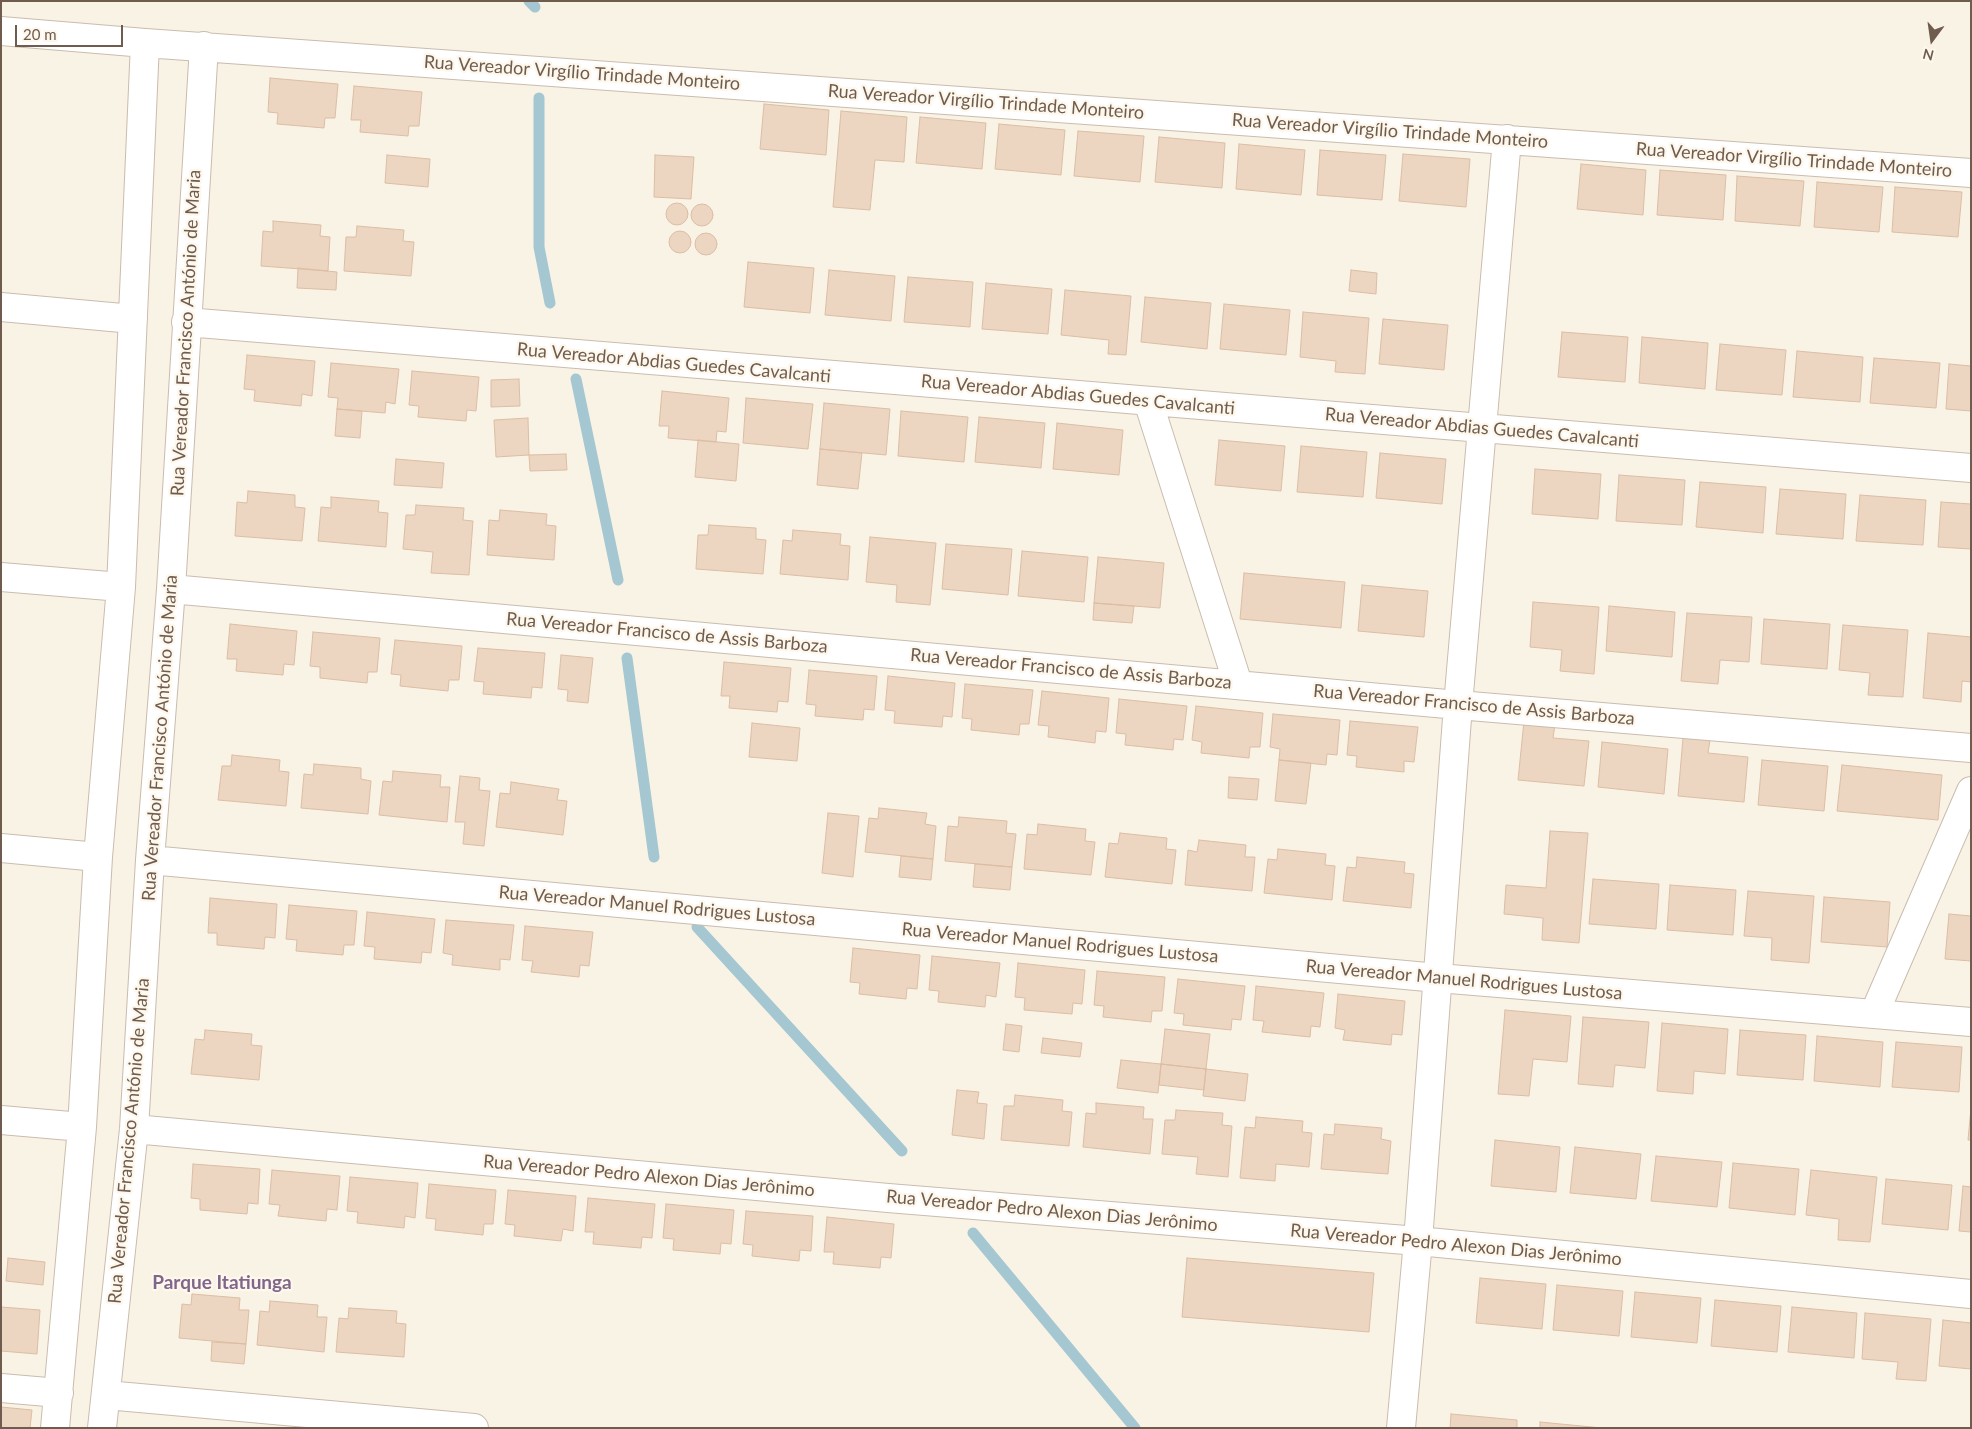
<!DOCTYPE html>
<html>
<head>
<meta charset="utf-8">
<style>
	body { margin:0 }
	#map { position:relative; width:1972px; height:1429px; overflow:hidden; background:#f9f3e6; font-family:Lato,sans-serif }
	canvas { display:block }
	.frame { position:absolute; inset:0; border:2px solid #705c4e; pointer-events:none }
	.north { position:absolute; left:1907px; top:15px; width:50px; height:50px; -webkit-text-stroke:4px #fdf7ec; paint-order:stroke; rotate:194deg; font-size:14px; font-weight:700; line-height:20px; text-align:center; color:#705c4e }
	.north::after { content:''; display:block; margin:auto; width:18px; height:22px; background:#705c4e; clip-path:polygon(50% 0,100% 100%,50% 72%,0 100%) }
	.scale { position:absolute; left:15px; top:25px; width:108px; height:22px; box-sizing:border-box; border:2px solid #705c4e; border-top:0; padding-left:6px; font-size:15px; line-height:18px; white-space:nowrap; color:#705c4e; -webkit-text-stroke:4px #fdf7ec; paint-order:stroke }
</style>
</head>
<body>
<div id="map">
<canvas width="1972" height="1429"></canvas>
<div class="frame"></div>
<div class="north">N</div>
<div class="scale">20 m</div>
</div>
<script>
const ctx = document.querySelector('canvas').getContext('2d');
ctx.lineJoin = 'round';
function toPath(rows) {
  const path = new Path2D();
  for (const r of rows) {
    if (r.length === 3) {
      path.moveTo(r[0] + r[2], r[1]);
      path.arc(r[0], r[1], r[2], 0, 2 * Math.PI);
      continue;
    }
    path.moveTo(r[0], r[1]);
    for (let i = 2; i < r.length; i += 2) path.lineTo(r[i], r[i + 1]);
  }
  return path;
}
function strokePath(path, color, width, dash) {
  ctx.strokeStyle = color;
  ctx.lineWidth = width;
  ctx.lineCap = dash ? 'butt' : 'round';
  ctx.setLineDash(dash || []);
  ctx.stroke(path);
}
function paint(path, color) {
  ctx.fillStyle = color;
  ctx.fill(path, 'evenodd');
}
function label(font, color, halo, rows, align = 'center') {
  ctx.font = font + ' Lato,sans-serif';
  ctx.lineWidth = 4.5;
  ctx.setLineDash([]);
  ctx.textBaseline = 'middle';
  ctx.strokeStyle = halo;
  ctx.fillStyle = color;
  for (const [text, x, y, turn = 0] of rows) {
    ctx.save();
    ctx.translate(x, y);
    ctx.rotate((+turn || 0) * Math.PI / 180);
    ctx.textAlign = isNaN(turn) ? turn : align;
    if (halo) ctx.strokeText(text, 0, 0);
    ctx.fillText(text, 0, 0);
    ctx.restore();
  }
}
const stream = toPath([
	[529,1,535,7],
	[539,98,539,247,550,303],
	[576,379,618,580],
	[627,658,654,857],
	[697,927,902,1151],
	[973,1233,1135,1428]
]);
const building = toPath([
	[270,78,338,84,335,118,325,118,324,128,277,124,278,113,268,112,270,78],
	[354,86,422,92,419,126,409,126,408,136,360,132,361,120,351,120,354,86],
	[764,104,829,110,826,155,760,149,764,104],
	[841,111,907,117,904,162,875,160,870,210,833,207,841,111],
	[920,117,986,123,982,169,916,163,920,117],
	[999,124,1065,130,1061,175,995,169,999,124],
	[1078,131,1144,136,1140,182,1074,176,1078,131],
	[1159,137,1225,143,1222,188,1155,182,1159,137],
	[1239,144,1305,150,1301,195,1236,189,1239,144],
	[1320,150,1386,155,1382,200,1317,195,1320,150],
	[1403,154,1470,159,1466,207,1399,201,1403,154],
	[387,155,430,159,428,187,385,183,387,155],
	[655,155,694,157,691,199,654,197,655,155],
	[1581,164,1646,170,1643,215,1577,209,1581,164],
	[1660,170,1726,175,1723,220,1657,215,1660,170],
	[1737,176,1804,181,1800,226,1735,221,1737,176],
	[1817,182,1883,187,1879,232,1814,227,1817,182],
	[1895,187,1962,192,1958,237,1892,232,1895,187],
	[677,214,11],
	[702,215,11],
	[273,221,321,225,320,236,330,237,328,271,261,266,263,231,273,232,273,221],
	[357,226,404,230,403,241,414,242,411,276,344,271,346,237,356,237,357,226],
	[680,242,11],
	[706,244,11],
	[748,262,814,268,810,313,744,307,748,262],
	[298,268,337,272,336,290,297,288,298,268],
	[829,270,895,276,891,321,825,315,829,270],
	[1351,270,1377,273,1376,294,1349,291,1351,270],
	[908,277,973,282,970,327,904,322,908,277],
	[986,283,1052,289,1048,334,982,329,986,283],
	[1065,290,1131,296,1126,355,1108,354,1109,340,1061,335,1065,290],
	[1145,297,1211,303,1207,349,1141,342,1145,297],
	[1224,304,1290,310,1286,355,1220,349,1224,304],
	[1303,312,1369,318,1365,374,1335,372,1336,361,1300,357,1303,312],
	[1383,319,1448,325,1444,370,1379,364,1383,319],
	[1562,332,1628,337,1625,382,1558,377,1562,332],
	[1642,337,1708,343,1705,389,1639,383,1642,337],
	[1720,344,1786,350,1782,395,1716,390,1720,344],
	[1797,351,1863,357,1860,402,1793,397,1797,351],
	[247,355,315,361,312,396,302,394,301,406,254,401,255,390,244,389,247,355],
	[1874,358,1940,363,1936,408,1870,403,1874,358],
	[331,363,399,369,395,404,386,402,385,413,337,409,338,398,328,397,331,363],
	[1949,364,1971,366,1971,411,1946,409,1949,364],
	[412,371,479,377,476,411,467,410,466,421,418,417,419,406,409,405,412,371],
	[519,379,520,406,491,407,491,380,519,379],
	[662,391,729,398,726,432,717,431,716,442,668,438,669,426,659,426,662,391],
	[746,398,813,404,808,449,743,443,746,398],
	[824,403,890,409,886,455,820,449,824,403],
	[337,409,362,411,360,438,335,436,337,409],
	[901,411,968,417,964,462,898,456,901,411],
	[979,417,1045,423,1041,468,975,462,979,417],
	[528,418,529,455,496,457,494,420,528,418],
	[1057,423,1123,430,1119,475,1053,469,1057,423],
	[698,440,739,444,736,481,695,477,698,440],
	[1219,440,1285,446,1281,491,1215,485,1219,440],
	[1301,446,1367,452,1363,497,1297,492,1301,446],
	[820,449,862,453,858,489,817,485,820,449],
	[1380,453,1446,459,1442,504,1376,498,1380,453],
	[566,454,567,470,530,471,529,455,566,454],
	[396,459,444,463,442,488,394,485,396,459],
	[1535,469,1601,474,1598,519,1532,514,1535,469],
	[1619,475,1685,480,1682,525,1616,521,1619,475],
	[1700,482,1766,487,1763,533,1696,527,1700,482],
	[1780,489,1846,494,1843,539,1776,534,1780,489],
	[248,491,295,495,295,507,305,508,302,541,235,536,237,502,247,503,248,491],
	[1860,495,1926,500,1923,545,1856,541,1860,495],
	[331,497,379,501,378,512,388,513,386,547,318,541,321,507,331,508,331,497],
	[1941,502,1971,504,1971,549,1938,547,1941,502],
	[416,505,464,508,463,520,473,521,469,575,431,573,433,552,403,549,406,515,415,515,416,505],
	[500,510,547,514,546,525,556,526,554,560,487,555,489,520,499,521,500,510],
	[709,525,756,528,756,539,766,540,763,574,696,569,698,535,708,535,709,525],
	[793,530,841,534,840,545,850,546,848,580,780,574,783,540,792,541,793,530],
	[870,537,936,543,930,605,896,602,897,585,866,582,870,537],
	[946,544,1012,549,1008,595,942,589,946,544],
	[1022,551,1088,557,1084,602,1018,596,1022,551],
	[1098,557,1164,563,1160,608,1094,603,1098,557],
	[1244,573,1345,582,1341,628,1240,619,1244,573],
	[1362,585,1428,591,1424,637,1358,631,1362,585],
	[1533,602,1599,607,1594,674,1560,671,1562,650,1530,647,1533,602],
	[1094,603,1134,606,1132,623,1093,620,1094,603],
	[1609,606,1675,612,1672,657,1606,651,1609,606],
	[1687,613,1752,617,1749,662,1720,660,1718,684,1681,681,1687,613],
	[1764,619,1830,624,1827,669,1761,664,1764,619],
	[230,624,297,631,294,665,284,664,283,675,236,671,237,659,227,659,230,624],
	[1843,625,1908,630,1903,697,1868,695,1870,673,1839,670,1843,625],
	[313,632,380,638,377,672,368,672,367,683,320,678,320,667,310,666,313,632],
	[1928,633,1971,637,1971,682,1962,681,1961,702,1923,698,1928,633],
	[395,640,462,646,459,680,449,680,448,691,400,686,401,675,391,674,395,640],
	[478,648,545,653,542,688,532,687,531,698,483,694,484,682,474,681,478,648],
	[561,655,593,658,588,703,567,701,568,690,558,689,561,655],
	[724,662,791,668,788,702,778,701,777,712,729,708,730,696,721,696,724,662],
	[809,670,877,676,874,710,864,709,863,720,815,716,816,705,806,704,809,670],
	[888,676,955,683,952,717,943,716,942,727,894,723,895,711,885,710,888,676],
	[965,684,1033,690,1029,724,1020,724,1019,735,971,730,972,719,962,718,965,684],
	[1042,691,1109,698,1106,732,1096,731,1095,743,1048,737,1049,726,1038,725,1042,691],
	[1119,699,1187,706,1183,740,1174,739,1173,750,1125,745,1126,734,1116,733,1119,699],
	[1196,706,1263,713,1260,747,1250,747,1249,758,1201,753,1202,742,1192,740,1196,706],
	[1273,714,1340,720,1337,755,1327,754,1326,765,1279,760,1280,749,1270,747,1273,714],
	[1350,721,1418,727,1414,762,1404,761,1404,772,1356,767,1357,756,1347,755,1350,721],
	[1524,721,1555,724,1553,738,1589,741,1584,786,1518,780,1524,721],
	[752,723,800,728,797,761,749,757,752,723],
	[1683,738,1710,740,1708,753,1748,757,1744,802,1678,796,1683,738],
	[1602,742,1668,749,1664,794,1598,787,1602,742],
	[232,755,280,760,279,771,289,772,286,806,218,800,222,766,231,766,232,755],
	[1279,760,1311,763,1306,804,1275,801,1279,760],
	[1762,760,1828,766,1824,811,1758,805,1762,760],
	[314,764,361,768,361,779,371,781,368,814,301,808,304,774,313,775,314,764],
	[1842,765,1942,775,1938,820,1837,811,1842,765],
	[393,771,441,775,440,787,450,787,447,822,379,815,383,781,392,782,393,771],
	[460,776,480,778,479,790,490,791,484,846,463,844,465,822,455,822,460,776],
	[1229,777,1259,779,1257,800,1228,798,1229,777],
	[511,782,559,789,557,800,567,801,563,835,496,827,500,793,510,794,511,782],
	[879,808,927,813,925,824,936,826,933,859,865,852,869,818,878,819,879,808],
	[828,813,859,816,853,877,822,873,828,813],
	[959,817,1007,821,1006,833,1016,834,1012,867,945,861,948,826,958,827,959,817],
	[1038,824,1086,829,1085,841,1095,842,1091,875,1024,869,1027,834,1037,835,1038,824],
	[1550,831,1588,833,1579,943,1542,940,1543,918,1504,914,1506,885,1546,888,1550,831],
	[1120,833,1167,838,1166,849,1176,850,1172,884,1105,877,1109,843,1118,844,1120,833],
	[1199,840,1246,845,1245,857,1255,857,1252,891,1185,885,1188,850,1197,852,1199,840],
	[1278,849,1326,854,1325,865,1335,866,1332,900,1264,893,1268,859,1277,860,1278,849],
	[901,856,933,859,931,880,899,877,901,856],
	[1357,857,1405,862,1404,873,1414,874,1411,908,1343,901,1347,867,1356,868,1357,857],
	[975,864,1012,867,1010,890,973,887,975,864],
	[1593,879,1659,884,1656,929,1589,924,1593,879],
	[1670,885,1736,890,1733,935,1667,930,1670,885],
	[1748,891,1814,896,1809,963,1771,960,1772,938,1744,936,1748,891],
	[1824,897,1890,902,1887,947,1821,942,1824,897],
	[210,898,277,904,275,938,265,937,264,949,217,945,217,933,208,933,210,898],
	[289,905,357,911,354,945,344,945,343,955,296,951,297,940,286,939,289,905],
	[367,912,435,919,431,953,422,952,421,963,374,959,375,947,364,946,367,912],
	[1949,914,1971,916,1971,961,1945,959,1949,914],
	[446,920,514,925,510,960,500,959,500,970,452,965,453,955,443,953,446,920],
	[525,926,593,932,589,966,580,965,579,977,531,972,533,961,522,960,525,926],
	[853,948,920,955,917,989,907,988,906,999,859,994,860,983,850,982,853,948],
	[932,956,1000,963,996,997,986,995,985,1007,938,1002,939,991,929,990,932,956],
	[1018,963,1085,970,1082,1004,1073,1003,1072,1014,1024,1010,1025,998,1015,997,1018,963],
	[1097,971,1165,977,1162,1011,1152,1011,1151,1022,1103,1017,1104,1006,1094,1005,1097,971],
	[1178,979,1245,986,1241,1020,1232,1019,1231,1030,1183,1025,1184,1014,1174,1013,1178,979],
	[1256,986,1324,993,1320,1027,1311,1026,1310,1037,1262,1032,1264,1021,1253,1020,1256,986],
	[1338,994,1405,1001,1402,1035,1392,1034,1391,1045,1343,1040,1345,1030,1335,1028,1338,994],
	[1505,1010,1571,1016,1567,1062,1533,1059,1529,1096,1498,1094,1505,1010],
	[1583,1017,1649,1022,1645,1068,1615,1065,1613,1087,1578,1084,1583,1017],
	[1662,1023,1728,1029,1725,1074,1694,1071,1693,1094,1657,1091,1662,1023],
	[1006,1024,1022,1026,1019,1052,1003,1050,1006,1024],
	[1165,1029,1210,1034,1206,1069,1161,1064,1165,1029],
	[205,1030,252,1034,251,1045,262,1046,259,1080,191,1074,195,1039,204,1040,205,1030],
	[1740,1030,1806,1035,1803,1080,1737,1075,1740,1030],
	[1817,1036,1883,1042,1880,1087,1814,1081,1817,1036],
	[1043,1038,1082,1043,1080,1057,1041,1053,1043,1038],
	[1896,1042,1962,1047,1959,1092,1892,1087,1896,1042],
	[1121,1060,1161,1064,1158,1093,1117,1088,1121,1060],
	[1161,1064,1206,1069,1204,1090,1159,1085,1161,1064],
	[1206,1069,1248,1074,1245,1101,1203,1096,1206,1069],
	[957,1090,979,1092,977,1103,987,1104,984,1139,952,1135,957,1090],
	[1015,1095,1063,1100,1062,1111,1072,1112,1069,1146,1001,1140,1004,1106,1014,1106,1015,1095],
	[1096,1103,1144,1107,1143,1119,1153,1119,1150,1154,1083,1147,1086,1113,1096,1114,1096,1103],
	[1971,1108,1971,1140,1968,1140,1971,1108],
	[1176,1110,1223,1113,1222,1125,1232,1126,1228,1177,1196,1174,1198,1157,1162,1154,1165,1120,1175,1120,1176,1110],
	[1256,1117,1303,1121,1302,1132,1312,1133,1309,1167,1276,1164,1275,1181,1240,1178,1245,1127,1255,1128,1256,1117],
	[1335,1124,1382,1128,1381,1139,1391,1141,1388,1174,1321,1169,1324,1134,1334,1135,1335,1124],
	[1495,1140,1560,1147,1556,1192,1491,1186,1495,1140],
	[1575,1147,1641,1154,1636,1199,1570,1193,1575,1147],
	[1656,1156,1722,1162,1717,1207,1651,1201,1656,1156],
	[1733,1163,1799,1169,1795,1215,1729,1208,1733,1163],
	[193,1164,260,1169,258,1204,248,1203,247,1214,200,1210,200,1199,191,1198,193,1164],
	[272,1170,340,1176,337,1210,327,1209,326,1221,278,1216,280,1205,269,1204,272,1170],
	[1811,1170,1877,1177,1870,1242,1838,1240,1839,1219,1806,1215,1811,1170],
	[350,1177,418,1183,415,1218,405,1216,404,1228,357,1223,358,1212,347,1211,350,1177],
	[1886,1179,1952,1185,1948,1230,1882,1224,1886,1179],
	[429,1184,496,1190,493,1224,484,1224,483,1235,435,1230,436,1219,426,1218,429,1184],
	[1963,1186,1971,1187,1971,1232,1959,1231,1963,1186],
	[508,1190,576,1196,573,1231,563,1229,561,1241,514,1236,515,1225,505,1224,508,1190],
	[588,1198,655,1204,652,1238,642,1237,641,1248,593,1244,594,1232,585,1232,588,1198],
	[666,1204,734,1210,731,1244,721,1243,720,1254,673,1250,674,1239,663,1238,666,1204],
	[746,1211,813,1216,811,1251,800,1250,799,1261,752,1256,753,1245,743,1244,746,1211],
	[827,1217,894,1224,891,1258,881,1257,880,1268,833,1264,834,1252,824,1252,827,1217],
	[8,1258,45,1262,43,1285,6,1281,8,1258],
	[1187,1258,1374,1273,1369,1332,1182,1317,1187,1258],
	[1480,1278,1546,1284,1542,1329,1476,1323,1480,1278],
	[1557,1285,1623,1291,1619,1336,1553,1330,1557,1285],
	[1635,1292,1701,1298,1697,1343,1631,1337,1635,1292],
	[192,1294,240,1298,239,1310,249,1310,246,1344,179,1338,182,1304,191,1305,192,1294],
	[1715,1300,1781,1306,1777,1352,1711,1346,1715,1300],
	[270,1301,318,1305,317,1317,327,1317,324,1352,257,1345,260,1311,269,1312,270,1301],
	[1,1307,40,1310,37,1354,1,1351,1,1307],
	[1792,1307,1857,1313,1854,1358,1788,1352,1792,1307],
	[349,1308,397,1311,396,1323,406,1324,404,1357,336,1352,339,1318,348,1319,349,1308],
	[1865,1313,1931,1319,1926,1381,1896,1379,1898,1362,1862,1359,1865,1313],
	[1943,1320,1971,1323,1971,1369,1939,1366,1943,1320],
	[212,1342,246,1344,244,1364,211,1361,212,1342],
	[1,1407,32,1410,30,1428,1,1428,1,1407],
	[1451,1414,1517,1420,1517,1428,1450,1428,1451,1414],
	[1540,1422,1602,1428,1540,1428,1540,1422]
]);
const street = toPath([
	[1,31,145,43,1971,173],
	[1,307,133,319],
	[186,322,1971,468],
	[1148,401,1238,684],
	[1,577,121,587],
	[171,589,1458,705,1971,748],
	[1,848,98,857],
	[150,860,1438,978,1971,1022],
	[1874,1014,1971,791],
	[1,1120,82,1127],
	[134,1129,888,1198,1418,1241,1971,1294],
	[1,1388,59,1393],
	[106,1395,474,1428],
	[55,1428,82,1127,98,857,121,587,145,43],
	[102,1428,134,1129,150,860,171,589,204,46],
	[1401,1428,1418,1241,1458,705,1507,139]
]);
const streetNames = [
	["Rua Vereador Virgílio Trindade Monteiro",582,73,4],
	["Rua Vereador Virgílio Trindade Monteiro",986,102,4],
	["Rua Vereador Virgílio Trindade Monteiro",1390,131,4],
	["Rua Vereador Virgílio Trindade Monteiro",1794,160,4],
	["Rua Vereador Francisco António de Maria",186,333,-87],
	["Rua Vereador Abdias Guedes Cavalcanti",674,363,5],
	["Rua Vereador Abdias Guedes Cavalcanti",1078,395,5],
	["Rua Vereador Abdias Guedes Cavalcanti",1482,428,5],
	["Rua Vereador Francisco de Assis Barboza",667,633,5],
	["Rua Vereador Francisco de Assis Barboza",1071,669,5],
	["Rua Vereador Francisco de Assis Barboza",1474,705,5],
	["Rua Vereador Francisco António de Maria",160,738,-86],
	["Rua Vereador Manuel Rodrigues Lustosa",657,906,5],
	["Rua Vereador Manuel Rodrigues Lustosa",1060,943,5],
	["Rua Vereador Manuel Rodrigues Lustosa",1464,980,5],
	["Rua Vereador Francisco António de Maria",129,1141,-85],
	["Rua Vereador Pedro Alexon Dias Jerônimo",649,1176,5],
	["Rua Vereador Pedro Alexon Dias Jerônimo",1052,1211,5],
	["Rua Vereador Pedro Alexon Dias Jerônimo",1456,1245,5]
];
const neighbourhoodNames = [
	["Parque Itatiunga",222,1283]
];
strokePath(stream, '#a4c7d1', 11);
paint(building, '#ecd5c1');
strokePath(building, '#dcbda3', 1);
strokePath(street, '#cabcae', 30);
strokePath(street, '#fff', 28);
label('18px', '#705c4e', '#fdf7ec', streetNames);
label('bold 19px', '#81668c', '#fdf7ec', neighbourhoodNames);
</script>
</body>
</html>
